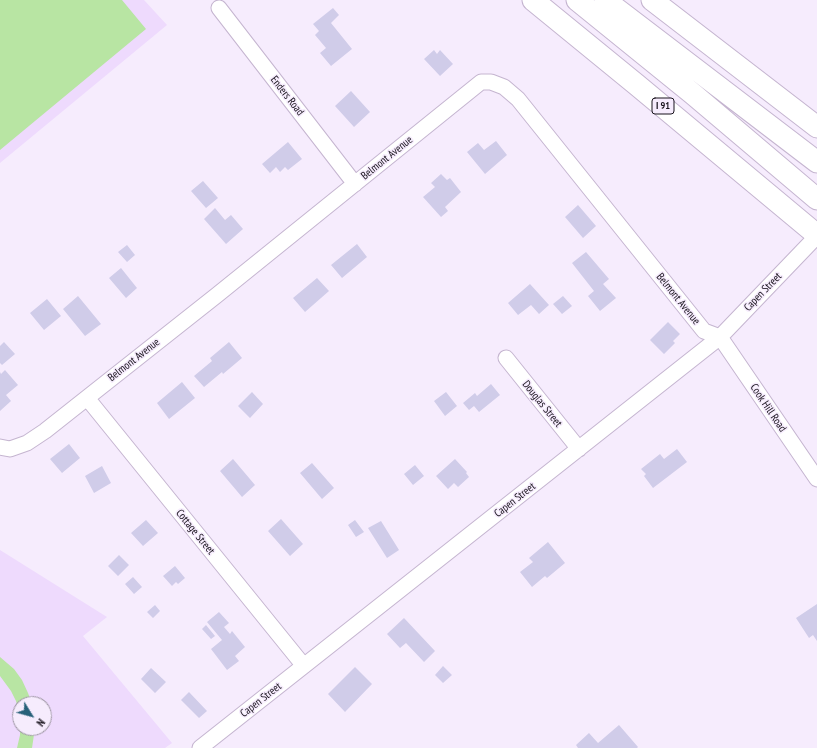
<!DOCTYPE html>
<html>
<head>
<meta charset="utf-8">
<style>
	body { margin:0 }
	#map { position:relative; width:817px; height:748px; overflow:hidden; background:#f6ecfd; font-family:"PT Sans Narrow",sans-serif }
	canvas { display:block }
	.north { position:absolute; left:12px; top:696px; width:40px; height:40px; box-sizing:border-box; background:#f6ecfd; border:1px solid #9d95a3; border-radius:50%; rotate:127deg; font-size:11px; font-weight:700; line-height:16px; text-align:center; color:#18131c }
	.north::after { content:''; display:block; margin:auto; width:14px; height:18px; background:#276079; clip-path:polygon(50% 0,100% 100%,50% 72%,0 100%) }
</style>
</head>
<body>
<div id="map">
<canvas width="817" height="748"></canvas>
<div class="north">N</div>
</div>
<script>
const ctx = document.querySelector('canvas').getContext('2d');
ctx.lineJoin = 'round';
function paint(path, color) {
  ctx.fillStyle = color;
  ctx.fill(path, 'evenodd');
}
function toPath(rows) {
  const path = new Path2D();
  for (const r of rows) {
    path.moveTo(r[0], r[1]);
    for (let i = 2; i < r.length; i += 2) path.lineTo(r[i], r[i + 1]);
  }
  return path;
}
function strokePath(path, color, width, dash) {
  ctx.strokeStyle = color;
  ctx.lineWidth = width;
  ctx.lineCap = dash ? 'butt' : 'round';
  ctx.setLineDash(dash || []);
  ctx.stroke(path);
}
function label(font, color, halo, rows, align = 'center') {
  ctx.font = font + ' "PT Sans Narrow",sans-serif';
  ctx.lineWidth = 3;
  ctx.setLineDash([]);
  ctx.textBaseline = 'middle';
  ctx.strokeStyle = halo;
  ctx.fillStyle = color;
  for (const [text, x, y, turn = 0] of rows) {
    ctx.save();
    ctx.translate(x, y);
    ctx.rotate((+turn || 0) * Math.PI / 180);
    ctx.textAlign = isNaN(turn) ? turn : align;
    if (halo) ctx.strokeText(text, 0, 0);
    ctx.fillText(text, 0, 0);
    ctx.restore();
  }
}
const built = toPath([
	[0,0,144,0,167,25,0,163],
	[0,550,107,617,83,636,172,743,165,748,0,748],
	[20,704,44,704,44,728,20,728]
]);
const green = toPath([
	[0,0,122,0,146,29,0,150],
	[0,657,14,669,22,680,28,693,32,704,20,704,20,721,19,712,16,701,11,691,0,676],
	[20,728,35,728,32,748,17,748,20,735]
]);
const building = toPath([
	[333,8,339,15,331,23,352,49,331,66,320,53,326,48,315,35,319,31,313,24],
	[434,50,437,54,440,50,453,64,440,76,424,59],
	[351,91,370,112,354,127,335,106],
	[496,141,507,155,485,174,467,152,478,143,484,150],
	[288,142,302,159,288,170,285,167,280,172,276,167,270,173,262,164],
	[441,174,447,180,450,178,461,192,445,207,448,211,441,217,423,197,435,187,431,183],
	[203,181,218,198,206,208,191,191],
	[578,205,596,226,583,238,565,217],
	[215,208,225,220,231,215,243,229,226,244,204,219],
	[357,244,367,257,342,278,331,265],
	[127,245,135,255,127,262,118,252],
	[586,252,609,279,603,284,616,298,600,311,588,296,594,291,572,263],
	[121,268,137,288,126,298,109,278],
	[317,278,329,291,305,312,293,298],
	[530,284,549,305,539,314,531,305,518,315,508,303],
	[78,296,101,324,85,336,63,309],
	[563,296,572,306,562,314,553,304],
	[47,299,61,316,44,330,30,313],
	[668,322,680,334,673,341,675,343,664,354,650,340],
	[4,342,15,354,2,365,0,363,0,346],
	[229,342,242,358,223,374,222,372,204,387,194,376,212,361,210,358],
	[5,370,18,385,6,395,11,401,0,411,0,372,1,374],
	[182,382,195,398,169,419,157,403],
	[491,384,500,395,479,412,474,406,469,410,463,403,475,393,477,396],
	[252,392,263,404,250,418,238,406],
	[446,392,457,406,445,416,434,401],
	[69,444,80,458,62,473,50,459],
	[677,449,687,462,653,488,644,476,646,474,641,469,660,454,664,459],
	[233,459,255,485,242,497,220,471],
	[455,459,467,472,466,473,469,477,458,487,454,483,448,489,436,476],
	[312,463,334,488,322,499,300,473],
	[415,465,424,476,413,485,404,474],
	[102,466,111,483,94,493,85,476],
	[281,519,303,544,290,556,268,531],
	[146,520,158,533,143,546,131,533],
	[355,520,364,532,356,537,348,525],
	[381,521,399,550,387,558,368,528],
	[548,542,565,563,547,578,545,576,532,587,520,572,533,562,529,558],
	[119,555,129,565,118,576,108,566],
	[175,566,185,578,178,584,176,582,172,586,163,576],
	[133,577,142,587,134,594,125,584],
	[817,604,817,641,813,635,809,638,796,618],
	[155,605,160,611,153,618,147,612],
	[219,612,229,623,224,627,230,634,232,631,245,647,235,656,239,661,227,670,211,649,222,640,207,622],
	[404,618,435,651,424,662,406,643,400,648,387,634],
	[206,625,215,636,211,639,202,629],
	[443,666,452,675,443,683,435,675],
	[355,667,372,684,345,712,328,694],
	[151,668,166,682,155,693,141,679],
	[189,692,207,711,199,718,181,700],
	[619,725,638,747,637,748,578,748,576,745,589,733,598,743]
]);
const minor = toPath([
	[219,8,355,184],
	[506,358,579,449],
	[87,398,304,666],
	[0,447,10,449,27,443,45,431,217,295,481,82,491,82,504,87,518,99,704,331,720,337,817,479],
	[200,748,720,337,817,236]
]);
const highway = toPath([
	[533,0,637,85,817,235],
	[577,0,693,94,817,199],
	[605,0,817,162],
	[652,0,817,127]
]);
const shields = [
	[663,106,22]
];
const shieldNames = [
	["I 91",663,106]
];
const streetNames = [
	["Enders Road",287,96,52],
	["Belmont Avenue",387,158,-39],
	["Capen Street",763,292,-46],
	["Belmont Avenue",678,299,51],
	["Belmont Avenue",134,360,-38],
	["Douglas Street",542,404,51],
	["Cook Hill Road",768,408,56],
	["Capen Street",515,500,-38],
	["Cottage Street",195,532,51],
	["Capen Street",261,700,-38]
];
paint(built, '#eedafd');
paint(green, '#b8e5a3');
paint(building, '#d0cce9');
strokePath(minor, '#c5b5d0', 17);
strokePath(highway, '#c5b5d0', 23);
strokePath(minor, '#fff', 15);
strokePath(highway, '#fff', 21);
for (const [x, y, w] of shields) {
  const box = new Path2D();
  box.roundRect(x - w / 2, y - 8, w, 16, 3);
  ctx.fillStyle = '#f6ecfd';
  ctx.fill(box);
  strokePath(box, '#18131c', 1);
}
label('bold 10px', '#18131c', null, shieldNames);
label('11px', '#18131c', '#f6ecfd', streetNames);
</script>
</body>
</html>
